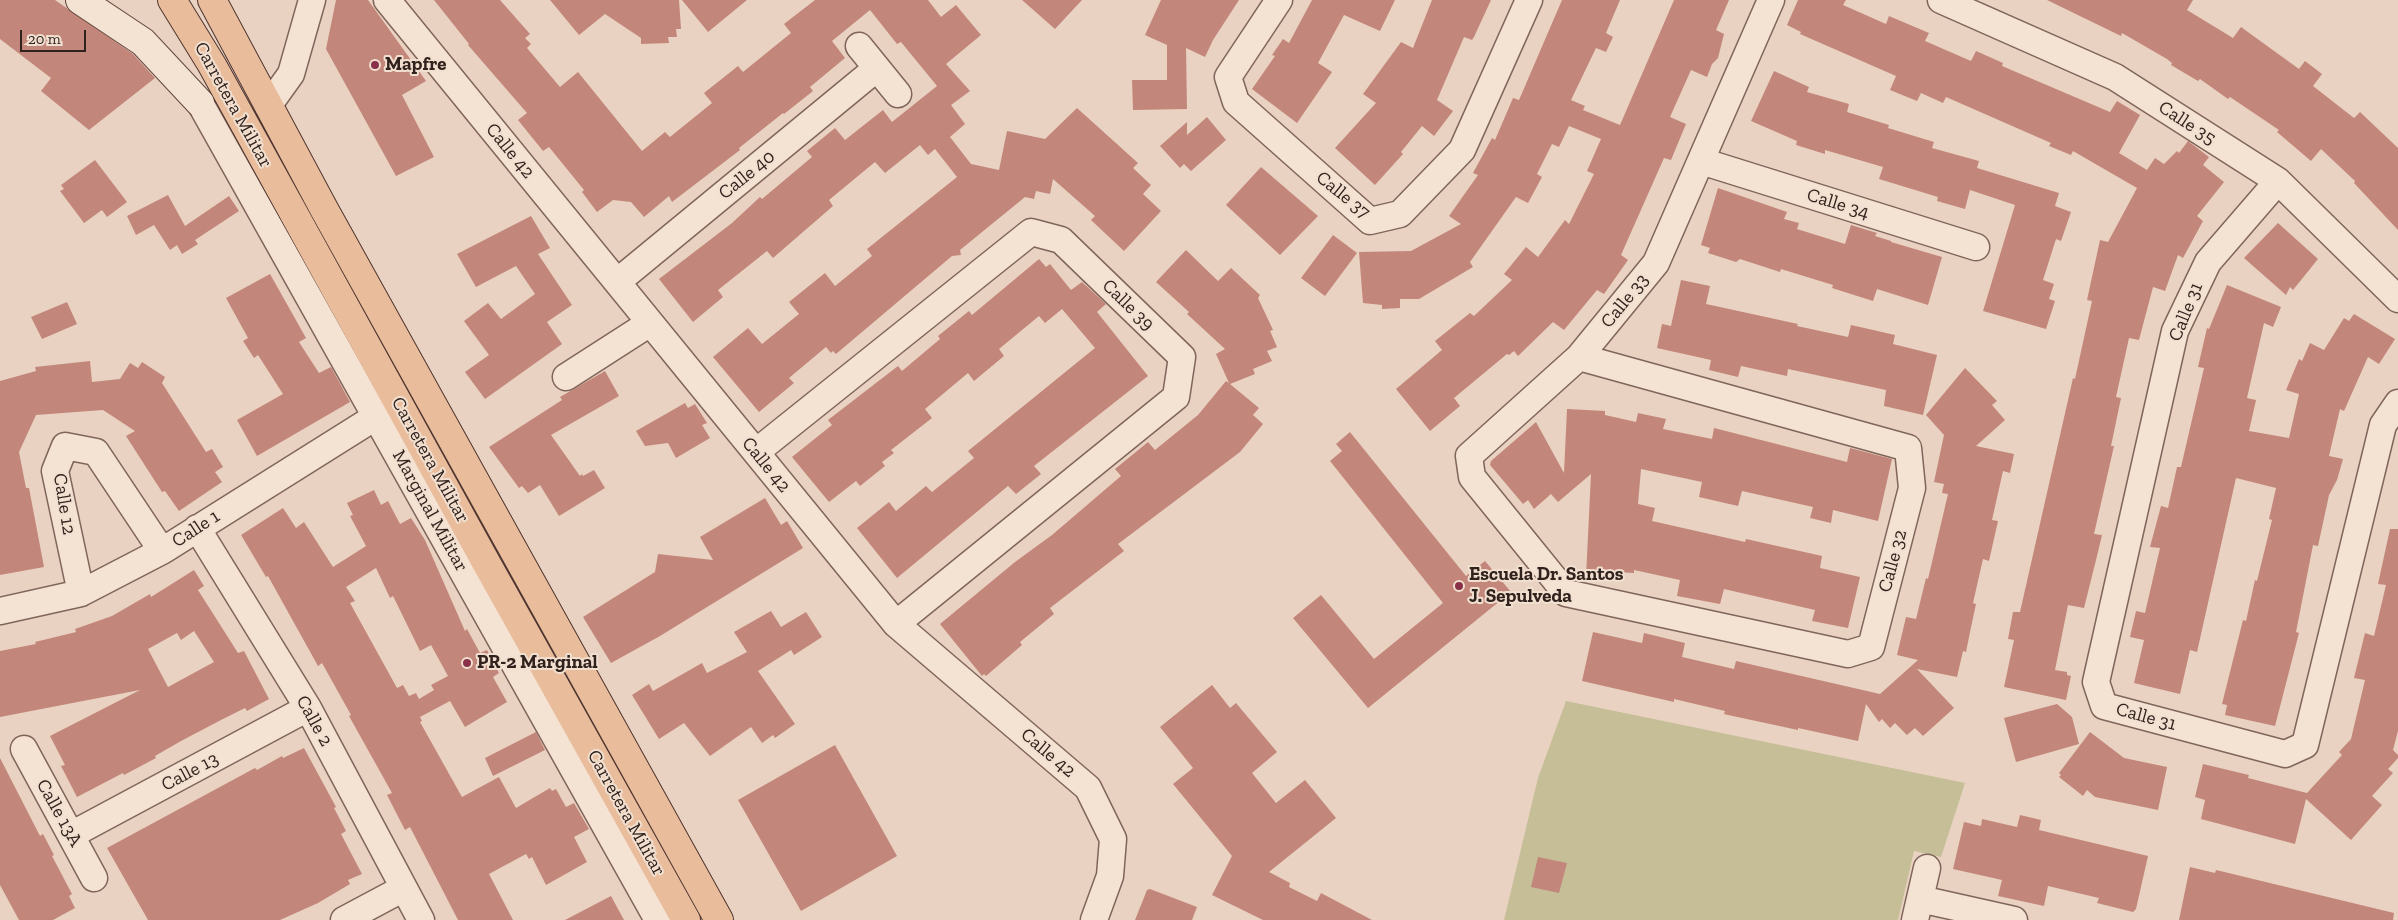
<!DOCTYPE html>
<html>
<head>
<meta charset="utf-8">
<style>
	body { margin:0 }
	#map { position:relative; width:2398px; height:920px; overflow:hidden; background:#e9d2c1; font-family:"Zilla Slab",serif }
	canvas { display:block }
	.scale { position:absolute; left:20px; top:30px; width:66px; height:22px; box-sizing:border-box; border:2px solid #31221d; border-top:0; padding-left:6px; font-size:15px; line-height:18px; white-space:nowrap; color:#31221d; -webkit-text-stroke:4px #f1dfd0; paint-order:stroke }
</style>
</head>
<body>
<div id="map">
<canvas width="2398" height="920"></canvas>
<div class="scale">20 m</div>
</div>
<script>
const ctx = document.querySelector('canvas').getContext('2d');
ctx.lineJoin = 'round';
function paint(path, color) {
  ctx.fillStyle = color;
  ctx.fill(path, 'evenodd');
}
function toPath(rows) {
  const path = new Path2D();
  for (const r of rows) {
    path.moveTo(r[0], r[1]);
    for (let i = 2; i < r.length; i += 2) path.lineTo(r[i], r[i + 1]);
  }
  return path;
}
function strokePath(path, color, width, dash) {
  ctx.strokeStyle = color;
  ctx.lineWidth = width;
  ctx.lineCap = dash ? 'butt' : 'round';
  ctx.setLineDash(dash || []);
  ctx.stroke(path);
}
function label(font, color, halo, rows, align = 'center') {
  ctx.font = font + ' "Zilla Slab",serif';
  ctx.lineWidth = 4;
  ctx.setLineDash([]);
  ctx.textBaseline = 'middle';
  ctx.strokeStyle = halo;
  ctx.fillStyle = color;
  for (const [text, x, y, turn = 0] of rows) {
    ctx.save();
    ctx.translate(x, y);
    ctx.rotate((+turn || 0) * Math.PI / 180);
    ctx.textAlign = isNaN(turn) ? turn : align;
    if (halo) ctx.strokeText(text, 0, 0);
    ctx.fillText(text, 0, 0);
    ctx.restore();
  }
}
const green = toPath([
	[1566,701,1965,783,1941,857,1914,851,1898,920,1504,920,1538,778]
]);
const building = toPath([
	[0,0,55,0,133,54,155,78,89,130,41,91,51,78,0,39],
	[336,0,368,0,426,81,402,95,434,157,396,176,326,49],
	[434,0,500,0,530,34,525,38,531,44,527,48,560,87,578,72,642,151,665,132,670,137,712,103,704,93,738,66,743,72,791,33,784,24,815,0,928,0,941,17,956,5,981,35,946,64,970,91,951,105,965,124,950,137,971,164,999,170,1007,131,1045,139,1077,108,1138,163,1133,168,1151,185,1143,194,1161,211,1124,251,1091,220,1095,216,1053,179,1050,194,1036,191,1034,199,1025,197,960,250,961,255,952,256,836,354,833,351,831,353,826,347,789,378,794,383,759,412,713,357,748,328,762,344,799,314,789,302,825,273,835,286,872,256,867,249,957,177,935,149,928,155,920,145,885,173,875,162,829,200,833,206,773,258,767,251,718,290,723,297,693,322,659,279,732,223,760,197,762,199,812,157,807,151,835,128,845,140,883,110,892,122,937,86,901,42,897,44,870,10,832,41,845,58,810,87,813,91,784,114,783,113,739,148,740,150,672,202,669,196,644,217,631,202,613,200,597,212,582,192,584,190,549,147,543,151,518,120,527,113,468,45,469,44],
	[550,0,679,0,681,29,676,29,677,37,668,37,669,43,641,44,641,38,605,14,579,35],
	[682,0,747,0,708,32],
	[1022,0,1082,0,1055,29],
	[1161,0,1239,0,1213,40,1205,57,1186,48,1187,109,1133,110,1132,80,1167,80,1167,45,1145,35],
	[1312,0,1395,0,1380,31,1344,15,1318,63,1332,72,1297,123,1252,89,1275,56,1272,55,1283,39,1289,43],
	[1432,0,1491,0,1474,37,1472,40,1464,37,1437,100,1453,111,1434,136,1422,126,1401,152,1403,154,1375,185,1335,148,1376,103,1363,94,1401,42,1413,48],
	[1562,0,1620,0,1606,33,1613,37,1606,52,1596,48,1571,100,1585,106,1583,110,1620,125,1674,0,1729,0,1716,30,1724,34,1718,58,1712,64,1707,77,1691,70,1670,117,1686,124,1671,160,1664,158,1621,255,1628,260,1604,294,1597,290,1564,330,1553,322,1518,356,1514,351,1509,355,1507,354,1454,398,1460,406,1430,431,1396,389,1442,350,1435,341,1470,313,1474,316,1512,280,1504,274,1526,247,1538,257,1565,220,1569,224,1594,174,1587,171,1601,139,1569,126,1559,147,1552,144,1537,174,1542,177,1528,203,1516,197,1470,262,1473,267,1419,299,1400,299,1400,308,1382,309,1382,305,1363,303,1359,252,1411,251,1461,224,1449,216,1478,175,1473,173,1492,138,1495,140,1513,98,1519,100],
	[1798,0,1846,0,1843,5,1886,24,1889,16,1929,33,1925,41,1971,61,1976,51,2003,63,2002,66,2110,112,2117,101,2140,115,2119,153,2147,170,2155,158,2164,164,2177,151,2179,153,2188,141,2209,157,2203,165,2224,182,2197,216,2203,221,2183,258,2178,255,2165,291,2153,287,2139,340,2129,338,2116,397,2121,398,2111,446,2114,446,2094,534,2102,535,2097,556,2084,608,2068,605,2055,670,2067,672,2067,675,2071,676,2066,700,2004,687,2014,640,2008,639,2013,612,2020,612,2073,378,2075,379,2092,301,2087,300,2100,240,2108,242,2137,188,2073,151,2071,155,2049,146,2051,143,1946,97,1943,103,1921,93,1917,101,1890,90,1896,76,1800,34,1801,32,1787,25],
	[2047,0,2193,0,2187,10,2233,38,2241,27,2299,69,2305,61,2322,74,2313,86,2354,118,2360,112,2398,148,2398,230,2354,183,2355,181,2321,149,2311,161,2277,132,2279,130,2230,97,2228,99,2200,79,2198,81,2171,65,2172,63,2167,59,2122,33,2121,36],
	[1774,71,1809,87,1807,92,1849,104,1847,112,1889,125,1888,128,1934,142,1932,148,1979,161,1977,168,2059,193,2055,206,2071,212,2061,241,2056,239,2043,280,2054,284,2049,299,2055,301,2046,329,1983,311,2015,205,1970,190,1965,209,1937,201,1938,197,1879,179,1883,167,1825,150,1825,154,1796,145,1797,141,1751,121],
	[1207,117,1226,140,1191,171,1184,164,1180,168,1160,146,1187,122,1187,135],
	[95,160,127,202,107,217,102,210,84,223,60,191,64,189,61,185],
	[1261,167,1318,216,1280,255,1226,205],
	[1718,188,1787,212,1784,219,1799,223,1797,229,1845,244,1851,225,1877,233,1875,236,1891,241,1891,242,1942,257,1928,305,1877,289,1873,301,1832,288,1833,285,1781,269,1780,272,1740,259,1736,262,1708,253,1710,248,1701,245],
	[168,195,185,226,229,196,239,211,195,240,198,244,182,254,177,245,170,250,154,225,136,235,127,216],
	[531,216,550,248,538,254,572,305,547,322,562,344,485,399,465,372,489,355,464,321,488,303,501,319,535,294,516,266,476,287,457,254],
	[2278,223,2318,259,2293,290,2290,287,2286,295,2244,258],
	[1333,235,1357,253,1325,296,1301,278],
	[1186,250,1218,281,1231,268,1260,295,1258,298,1273,330,1270,331,1277,347,1267,351,1272,361,1253,369,1255,374,1230,384,1259,408,1253,415,1263,424,1240,452,1118,544,1124,551,1050,608,1054,614,1020,642,1022,645,986,676,984,674,982,676,940,624,1015,562,1052,535,1121,476,1115,469,1148,442,1155,450,1198,415,1226,381,1229,383,1216,354,1225,349,1187,314,1189,312,1156,282],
	[1039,259,1046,267,1050,264,1071,290,1082,282,1106,304,1097,312,1148,376,1034,466,1041,474,1016,494,1008,486,897,578,857,528,889,502,896,511,926,486,932,492,974,458,968,451,1095,348,1062,309,1045,323,1039,316,999,349,1004,356,974,381,968,373,925,409,932,418,891,450,894,453,882,462,885,466,860,486,856,481,829,502,792,457,832,425,828,420,898,366,902,371,940,339,938,336,969,311,972,315],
	[270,274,306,338,299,342,319,373,331,367,350,402,257,456,237,420,283,394,258,355,254,358,243,341,248,338,226,298],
	[1681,280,1710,286,1706,304,1798,324,1797,326,1848,337,1851,325,1895,335,1893,344,1937,355,1923,415,1884,406,1886,390,1788,369,1787,376,1741,366,1738,377,1709,370,1711,360,1657,348,1662,324,1671,326],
	[2227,285,2281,307,2273,327,2264,323,2247,398,2256,400,2249,431,2289,438,2299,394,2286,390,2299,359,2302,361,2310,343,2324,350,2344,318,2349,321,2354,314,2395,339,2379,364,2368,357,2344,411,2340,409,2329,456,2343,459,2337,480,2329,495,2318,546,2313,545,2296,632,2299,633,2275,726,2225,715,2227,705,2222,704,2243,620,2246,621,2255,580,2257,581,2272,520,2269,519,2276,488,2236,478,2197,652,2190,650,2180,694,2134,683,2144,640,2130,637,2136,611,2145,613,2160,548,2150,547,2161,506,2168,508,2177,467,2181,467,2204,368,2198,367,2207,328,2209,329],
	[67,302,77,324,42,339,31,317],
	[90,361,92,382,120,379,130,363,138,368,142,362,165,377,162,383,206,452,212,449,223,467,215,472,222,482,179,511,165,491,162,492,126,436,135,431,103,410,36,415,19,452,26,488,29,488,44,567,0,575,0,381,36,371,35,367],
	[1965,368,1997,401,1992,405,2005,420,1976,446,2014,454,2010,473,2003,471,1992,520,1998,521,1989,561,1983,559,1973,603,1976,604,1970,632,1966,652,1963,651,1957,677,1917,669,1954,708,1923,736,1915,728,1907,735,1895,723,1890,728,1882,719,1879,722,1866,704,1858,741,1798,728,1798,730,1728,715,1724,714,1725,711,1674,699,1674,702,1582,681,1593,632,1642,643,1644,633,1685,643,1682,657,1734,669,1736,661,1880,694,1918,660,1897,655,1906,617,1916,619,1926,578,1928,579,1948,494,1942,493,1944,484,1934,482,1944,435,1926,415],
	[605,371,619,396,551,435,580,476,582,474,583,476,594,470,605,488,559,516,540,485,528,493,522,486,519,488,489,447,562,400,560,397],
	[685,403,688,408,695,404,707,423,702,425,710,438,676,458,668,443,645,446,636,431],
	[1567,409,1605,411,1605,415,1636,422,1638,413,1666,419,1663,429,1712,439,1714,428,1847,462,1850,448,1892,459,1878,521,1833,510,1831,523,1810,518,1813,507,1742,491,1738,506,1699,497,1702,482,1641,469,1638,504,1655,508,1652,521,1745,542,1746,539,1822,556,1820,568,1860,577,1848,628,1812,621,1815,610,1724,589,1720,604,1677,596,1680,580,1634,570,1634,573,1615,572,1614,578,1586,577,1591,474,1558,502,1551,494,1534,509,1528,500,1523,504,1490,465,1491,461,1536,422,1564,473],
	[1350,432,1466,576,1485,561,1511,592,1368,708,1293,618,1321,595,1374,659,1443,603,1330,461,1342,451,1336,444],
	[374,490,381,505,388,501,400,524,411,518,425,540,465,631,467,629,480,653,487,650,499,673,493,677,507,702,465,727,450,701,420,717,422,721,420,722,462,797,499,777,516,808,550,788,552,791,556,789,566,807,574,803,589,829,574,837,587,862,546,885,532,857,529,859,526,854,489,874,513,920,458,920,410,827,405,830,387,795,392,793,349,716,351,715,322,663,318,666,268,576,266,577,241,535,283,508,296,528,304,522,333,567,366,546,350,516,353,515,347,503],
	[376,568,390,598,393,596,420,651,431,645,448,676,431,685,434,690,419,699,416,693,409,696,403,685,397,688,350,603,355,601,346,587],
	[765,498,781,525,787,521,803,548,660,636,611,663,583,617,655,572,658,554,713,560,700,537],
	[2390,529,2398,529,2398,731,2393,750,2398,755,2398,758,2388,769,2393,773,2372,796,2382,805,2351,840,2306,799,2295,844,2201,819,2205,800,2195,797,2203,764,2249,775,2248,778,2307,793,2342,755,2339,752,2351,739,2365,680,2354,678,2365,633,2374,636,2386,585,2378,584],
	[194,570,204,586,198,590,238,653,244,651,269,699,247,711,245,708,221,720,181,741,155,756,156,758,124,775,123,773,77,797,61,766,65,765,50,736,140,690,0,717,0,651,36,644,35,642,76,632,75,629,112,616,150,594,151,597],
	[194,631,214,662,168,687,148,649,177,633,181,640],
	[771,611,781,627,806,612,822,637,794,655,791,650,758,671,795,724,775,738,773,735,762,743,751,727,710,756,684,723,659,739,632,695,649,684,653,691,702,663,707,673,747,652,734,632],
	[1212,685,1230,708,1236,703,1277,752,1252,773,1276,803,1305,780,1336,818,1269,872,1290,883,1289,887,1317,901,1321,893,1372,920,1263,920,1212,895,1232,856,1173,784,1193,768,1160,727],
	[2057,704,2072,717,2079,744,2016,762,2004,718],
	[536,732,545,750,493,776,485,758],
	[2090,732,2124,758,2167,767,2158,810,2095,797,2087,790,2083,796,2059,777,2061,775,2059,773],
	[835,745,897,856,801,911,738,800],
	[304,748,336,807,334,808,346,831,341,834,362,874,348,880,350,884,318,903,280,920,148,920,107,848,255,768,257,770,282,756,283,758],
	[0,758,40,836,43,834,54,855,52,856,72,894,69,896,75,908,53,920,19,920,0,885],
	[2020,815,2041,820,2039,830,2148,856,2136,909,2133,912,2097,903,2099,898,2048,886,2044,906,1998,896,2002,880,1953,869,1964,822,1981,826,1982,819,2017,827],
	[1538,857,1567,863,1559,893,1531,887],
	[2190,867,2215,873,2216,870,2394,913,2393,920,2179,920],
	[1150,889,1197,907,1192,920,1135,920,1147,890],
	[611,896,624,920,565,920]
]);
const street = toPath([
	[387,0,896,624,1088,788,1113,839,1110,876,1094,920],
	[1279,0,1228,77,1236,102,1370,221,1400,214,1462,150,1529,0],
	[1941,0,2115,77,2278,181,2398,299],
	[859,46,898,94],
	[200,103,658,920],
	[268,106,291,74,312,0],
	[1701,161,1976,247],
	[2278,181,2208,262,2175,331,2096,682,2104,706,2285,754,2305,745,2383,425,2398,403],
	[617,282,877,68],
	[1579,357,1908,448,1912,488,1871,647,1848,654,1566,593,1472,477,1469,456,1579,357,1656,263,1771,0],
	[566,377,650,323],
	[756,452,1031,232,1061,240,1182,357,1176,397,896,624],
	[197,528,308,708,421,920],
	[81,593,55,471,65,446,96,452,162,551],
	[0,611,81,593,162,551,377,416],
	[24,749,94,878],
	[71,835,308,708],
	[1920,899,2014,920],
	[344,920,404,888],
	[1915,920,1927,868]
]);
const secondary = toPath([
	[80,0,143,42,200,103]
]);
const primary = toPath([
	[172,0,212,65,488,566,686,920],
	[212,0,324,209,719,920]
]);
const markers = [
	[375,65,5,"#893149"],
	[1459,586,5,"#893149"],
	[467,663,5,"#893149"]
];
const poiNames = [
	["Mapfre",385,65],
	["Escuela Dr. Santos",1469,575],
	["J. Sepulveda",1469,597],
	["PR-2 Marginal",477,663]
];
const streetNames = [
	["Carretera Militar",233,105,61],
	["Calle 35",2187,123,33],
	["Calle 42",510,151,51],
	["Calle 40",747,175,-39],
	["Calle 37",1343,195,39],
	["Calle 34",1838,204,17],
	["Calle 33",1625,301,-51],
	["Calle 39",1128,305,44],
	["Calle 31",2186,312,-68],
	["Carretera Militar",430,460,61],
	["Calle 42",766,465,51],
	["Calle 12",64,504,81],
	["Marginal Militar",430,511,61],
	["Calle 1",196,529,-33],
	["Calle 32",1893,561,-75],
	["Calle 31",2146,717,15],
	["Calle 2",314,721,61],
	["Calle 42",1048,753,40],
	["Calle 13",190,772,-28],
	["Calle 13A",59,813,61],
	["Carretera Militar",626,813,61]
];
paint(green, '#c5be97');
paint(building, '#c3867b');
strokePath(street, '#80655b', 29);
strokePath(secondary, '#62463e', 30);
strokePath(primary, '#4e352f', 30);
strokePath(street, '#f4e2d3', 26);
strokePath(secondary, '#f4e2d3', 28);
strokePath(primary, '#e9bc9c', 28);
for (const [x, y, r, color] of markers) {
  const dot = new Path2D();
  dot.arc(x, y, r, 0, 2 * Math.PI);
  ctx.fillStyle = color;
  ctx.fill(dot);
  strokePath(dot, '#f1dfd0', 2);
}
label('bold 19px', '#31221d', '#f1dfd0', poiNames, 'left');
label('19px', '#31221d', '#f1dfd0', streetNames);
</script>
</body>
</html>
